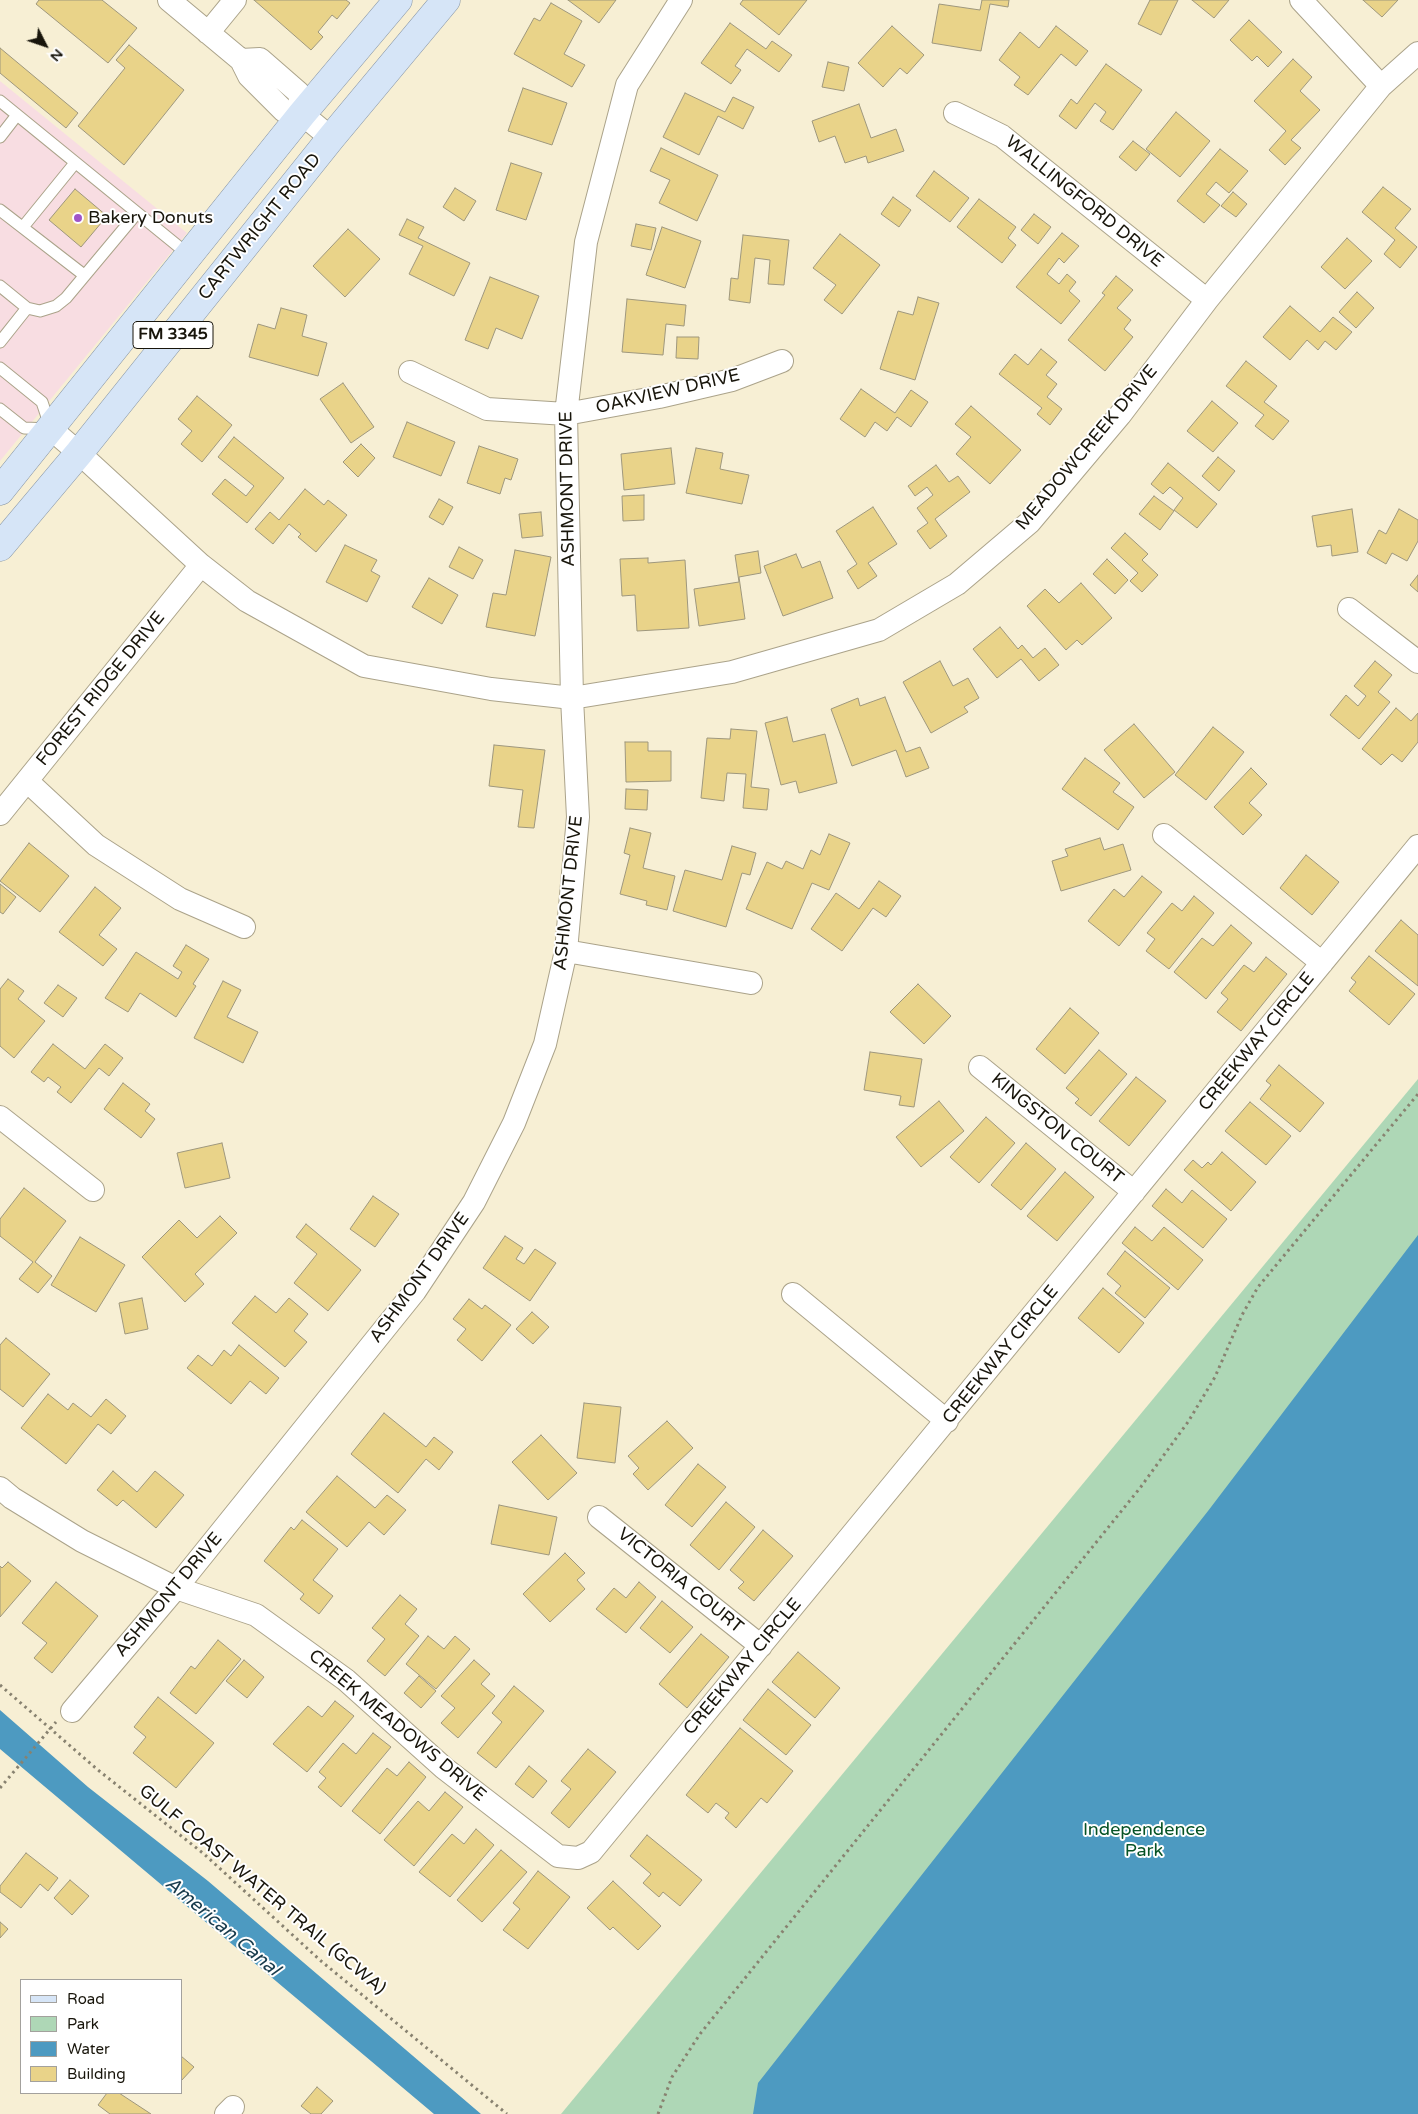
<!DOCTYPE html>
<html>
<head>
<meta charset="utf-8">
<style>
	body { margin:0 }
	#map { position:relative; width:1418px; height:2114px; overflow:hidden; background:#f7efd4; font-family:"Varela Round",sans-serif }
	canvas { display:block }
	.legend { position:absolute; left:20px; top:1979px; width:162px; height:115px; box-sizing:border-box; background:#fff; border:1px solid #a3a19d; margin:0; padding:6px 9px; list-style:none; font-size:15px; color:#18150b }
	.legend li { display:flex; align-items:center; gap:10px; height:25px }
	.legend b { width:25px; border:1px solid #a3a19d }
	.north { position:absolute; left:20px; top:20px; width:50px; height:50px; -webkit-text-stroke:4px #fff; paint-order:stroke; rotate:131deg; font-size:14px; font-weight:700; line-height:20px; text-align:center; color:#18150b }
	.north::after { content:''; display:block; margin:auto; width:18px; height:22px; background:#18150b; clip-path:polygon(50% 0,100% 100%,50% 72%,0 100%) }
</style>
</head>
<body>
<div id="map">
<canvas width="1418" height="2114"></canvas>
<ul class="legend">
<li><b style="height:6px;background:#d6e5f7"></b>Road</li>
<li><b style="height:14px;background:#aed7b6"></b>Park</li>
<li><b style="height:14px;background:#4d9ac1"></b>Water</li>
<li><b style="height:14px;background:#e9d389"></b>Building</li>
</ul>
<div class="north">N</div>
</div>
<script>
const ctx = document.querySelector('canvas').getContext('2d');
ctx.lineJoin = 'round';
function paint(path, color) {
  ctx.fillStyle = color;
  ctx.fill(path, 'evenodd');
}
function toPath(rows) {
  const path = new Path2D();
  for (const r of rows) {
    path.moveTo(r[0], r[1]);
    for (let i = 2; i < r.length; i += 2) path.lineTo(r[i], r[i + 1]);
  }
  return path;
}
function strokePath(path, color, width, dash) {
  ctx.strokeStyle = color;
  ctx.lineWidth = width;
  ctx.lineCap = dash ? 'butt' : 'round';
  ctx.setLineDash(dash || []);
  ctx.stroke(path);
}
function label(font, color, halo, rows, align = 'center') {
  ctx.font = font + ' "Varela Round",sans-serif';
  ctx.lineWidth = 4;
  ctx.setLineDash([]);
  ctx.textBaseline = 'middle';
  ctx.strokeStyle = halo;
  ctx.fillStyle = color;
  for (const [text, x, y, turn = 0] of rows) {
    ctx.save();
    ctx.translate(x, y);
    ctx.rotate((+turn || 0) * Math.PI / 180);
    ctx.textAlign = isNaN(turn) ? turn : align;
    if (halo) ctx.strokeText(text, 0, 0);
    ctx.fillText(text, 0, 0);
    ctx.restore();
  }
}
const commercial = toPath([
	[0,81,187,233,0,461]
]);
const green = toPath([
	[1418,1079,1418,2114,561,2114]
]);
const water = toPath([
	[1418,1235,1418,2114,753,2114,758,2083,1208,1511],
	[0,1710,88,1787,208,1881,481,2114,434,2114,0,1749]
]);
const building = toPath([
	[39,0,102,0,137,28,108,63,36,4,39,0],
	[254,0,346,0,350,3,337,19,332,15,318,32,323,37,311,50,254,0],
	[568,0,616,0,599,23,568,0],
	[743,0,807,0,779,35,740,4,743,0],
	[982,0,1009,0,1008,7,990,4,981,51,932,43,939,4,980,10,982,0],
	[1150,0,1178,0,1161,35,1138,24,1150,0],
	[1192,0,1229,0,1214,18,1192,0],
	[1363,0,1398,0,1382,17,1363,0],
	[551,3,582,21,564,54,585,65,572,87,514,54,534,18,540,21,551,3],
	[1249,20,1282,52,1268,67,1257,56,1252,61,1230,40,1249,20],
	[730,23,766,49,772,41,792,55,779,72,747,49,735,66,741,70,731,84,701,63,730,23],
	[892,26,924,55,907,74,900,68,883,87,858,63,892,26],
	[1056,26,1088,51,1076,66,1061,54,1028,95,1014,85,1020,77,999,60,1020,32,1039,48,1056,26],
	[129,45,184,90,124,165,78,126,125,68,116,60,129,45],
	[0,48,78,113,66,128,0,73,0,48],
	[1293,59,1312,77,1300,91,1320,110,1291,140,1301,148,1285,165,1269,150,1286,131,1254,101,1293,59],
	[828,62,849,67,844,91,822,87,828,62],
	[1106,64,1142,90,1113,130,1100,121,1106,112,1095,103,1076,129,1059,116,1071,99,1077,104,1106,64],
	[523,88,567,103,552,145,508,131,523,88],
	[685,93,725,112,733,97,754,107,743,129,718,116,699,155,663,137,685,93],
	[859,104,871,138,896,129,904,151,868,163,866,156,845,163,835,136,819,142,812,121,859,104],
	[1176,112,1210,141,1180,177,1146,149,1176,112],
	[1133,141,1150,154,1136,171,1119,157,1133,141],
	[661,148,718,175,697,221,659,203,670,180,650,171,661,148],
	[1220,149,1248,171,1229,193,1216,182,1206,194,1220,205,1204,223,1177,201,1220,149],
	[511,163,542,173,526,220,496,210,511,163],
	[934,171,969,198,950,222,916,196,934,171],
	[1383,187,1411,209,1395,228,1417,247,1400,268,1384,254,1395,240,1362,212,1383,187],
	[455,188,476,201,464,221,443,207,455,188],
	[75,189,107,216,81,247,49,220,75,189],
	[1233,192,1247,204,1236,217,1221,206,1233,192],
	[893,197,911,210,899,227,881,214,893,197],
	[979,199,1016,227,1008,238,1016,245,1002,263,957,227,979,199],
	[1034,214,1051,227,1038,244,1021,230,1034,214],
	[407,219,424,227,418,238,470,263,454,296,409,274,423,246,399,235,407,219],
	[636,224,656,228,651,250,631,246,636,224],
	[662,227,701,241,685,288,646,275,662,227],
	[348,229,380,259,345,297,313,266,348,229],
	[1062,233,1079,246,1064,263,1059,258,1047,274,1059,284,1067,274,1076,282,1069,291,1080,301,1061,324,1016,287,1062,233],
	[840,234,880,265,842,314,824,300,836,285,813,268,840,234],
	[743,235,789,240,784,285,768,284,770,260,755,258,750,303,729,300,731,278,738,279,743,235],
	[1347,238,1372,261,1345,289,1321,267,1347,238],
	[1116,276,1133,290,1117,308,1131,320,1124,329,1133,337,1105,371,1068,340,1105,295,1102,293,1116,276],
	[490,277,539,296,522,339,496,328,488,349,465,340,490,277],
	[1357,292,1374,308,1356,328,1339,312,1357,292],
	[918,297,939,303,915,380,880,369,898,311,913,315,918,297],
	[627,299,686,305,684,326,666,324,663,355,622,352,627,299],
	[1290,306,1320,332,1333,317,1352,332,1336,350,1325,341,1318,350,1307,340,1290,360,1263,337,1290,306],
	[281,308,307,315,302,336,327,343,318,376,249,357,258,324,275,329,281,308],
	[677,337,699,337,698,359,676,358,677,337],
	[1041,349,1057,362,1046,375,1057,384,1047,397,1062,409,1050,425,1037,414,1042,408,999,374,1015,354,1028,365,1041,349],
	[1246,361,1277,386,1264,402,1289,421,1273,440,1255,426,1264,415,1226,386,1246,361],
	[343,383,374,427,351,443,320,399,343,383],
	[861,389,895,413,911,390,928,402,911,427,897,417,887,431,875,422,865,437,840,419,861,389],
	[197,396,232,425,202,462,181,444,192,431,178,419,197,396],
	[1212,401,1238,423,1213,452,1187,431,1212,401],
	[971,406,1021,450,990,484,956,454,971,437,955,424,971,406],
	[407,422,455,442,441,476,393,457,407,422],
	[234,437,284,478,247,523,212,494,225,479,246,496,254,486,218,457,234,437],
	[361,444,375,458,358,477,343,462,361,444],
	[479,446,518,459,511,480,505,478,500,494,467,483,479,446],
	[671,448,675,484,624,490,621,454,671,448],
	[696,448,723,453,720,469,749,475,742,504,686,493,696,448],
	[1218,457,1235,471,1219,491,1202,476,1218,457],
	[1168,463,1217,504,1197,528,1174,510,1183,498,1170,487,1163,494,1151,484,1168,463],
	[936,465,949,482,958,476,970,492,935,519,947,536,930,549,917,531,928,523,917,508,933,495,927,487,915,496,908,486,936,465],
	[305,489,324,505,328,500,347,515,316,552,298,537,301,534,289,524,273,544,255,529,270,512,279,520,305,489],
	[644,495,644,520,623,521,622,496,644,495],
	[1154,496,1174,511,1160,530,1139,514,1154,496],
	[439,499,453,507,443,525,429,517,439,499],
	[873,507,897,544,868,563,877,576,858,589,847,571,857,564,836,531,873,507],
	[1352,509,1358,552,1332,556,1331,545,1317,547,1312,516,1352,509],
	[1399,509,1418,520,1418,541,1407,561,1392,553,1386,564,1367,553,1379,530,1386,534,1399,509],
	[541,512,543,536,522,538,519,514,541,512],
	[1125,533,1148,554,1142,560,1158,575,1142,592,1130,581,1138,573,1111,548,1125,533],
	[345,545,377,560,371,571,380,576,367,602,326,582,345,545],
	[459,547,483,560,473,579,449,567,459,547],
	[515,550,551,557,535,636,486,627,493,593,506,595,515,550],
	[758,551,761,573,739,577,745,619,699,626,694,589,739,582,735,555,758,551],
	[796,554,802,568,820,561,833,598,783,616,764,566,796,554],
	[648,558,648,563,685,560,689,628,637,631,635,595,622,596,620,559,648,558],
	[1107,559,1128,580,1115,594,1093,574,1107,559],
	[1418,575,1418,592,1410,585,1418,575],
	[429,578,458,595,442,624,412,607,429,578],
	[1081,583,1112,618,1082,645,1077,640,1066,650,1027,606,1045,589,1059,603,1081,583],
	[1000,627,1018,649,1022,645,1033,658,1045,648,1059,665,1039,681,1021,659,997,678,973,649,1000,627],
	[940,661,953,686,968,678,979,698,964,707,968,712,931,733,903,682,940,661],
	[1375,661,1392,675,1378,692,1390,702,1359,739,1330,715,1346,695,1358,706,1366,696,1354,686,1375,661],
	[885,697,906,752,920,747,929,768,906,777,896,750,852,766,831,709,858,698,860,706,885,697],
	[1396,708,1411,721,1418,713,1418,742,1402,762,1392,754,1381,765,1362,749,1396,708],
	[787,717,793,742,825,734,837,783,799,793,796,781,781,785,765,723,787,717],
	[1134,724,1175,772,1144,798,1104,750,1134,724],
	[1213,727,1244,752,1206,800,1175,775,1213,727],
	[731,729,757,731,751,787,769,789,767,810,743,808,746,774,727,773,724,801,701,798,707,738,730,739,731,729],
	[625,742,648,742,648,751,671,751,671,781,626,782,625,742],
	[494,745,545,750,534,828,518,827,523,790,489,786,494,745],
	[1085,758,1120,783,1113,792,1134,807,1118,830,1062,789,1085,758],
	[1251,768,1267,784,1249,803,1262,815,1243,835,1214,807,1251,768],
	[626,789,648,790,647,810,625,809,626,789],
	[630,828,651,833,643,868,675,876,667,910,646,905,647,901,620,894,630,855,624,853,630,828],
	[829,834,850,843,829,890,812,883,792,929,746,909,767,862,782,869,786,861,803,869,811,850,820,855,829,834],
	[1100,838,1104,850,1123,844,1131,870,1061,891,1052,861,1068,856,1065,849,1100,838],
	[29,843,69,876,40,912,0,881,29,843],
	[732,846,756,853,750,875,742,873,726,927,673,911,685,870,722,880,732,846],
	[1306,855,1339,882,1312,915,1280,888,1306,855],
	[1142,876,1162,892,1119,946,1088,921,1114,889,1124,897,1142,876],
	[879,881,901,896,886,917,873,908,842,951,811,929,836,893,859,909,879,881],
	[0,884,16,897,3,914,0,912,0,884],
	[95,887,121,908,99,935,117,949,103,966,59,932,95,887],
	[1194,896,1214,913,1169,969,1146,951,1155,939,1147,933,1172,903,1182,911,1194,896],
	[1401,920,1418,935,1418,986,1375,951,1401,920],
	[1231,925,1252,943,1206,999,1174,972,1202,938,1213,946,1231,925],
	[186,945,209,959,193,984,196,986,176,1017,140,993,128,1012,105,998,136,952,178,979,182,972,173,966,186,945],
	[1369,956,1415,994,1389,1025,1349,991,1356,982,1351,978,1369,956],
	[1266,957,1287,974,1241,1031,1217,1012,1228,999,1221,993,1244,965,1254,972,1266,957],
	[8,979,24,991,18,999,45,1021,14,1058,0,1046,0,989,8,979],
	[223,981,241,990,227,1017,258,1032,243,1063,194,1038,223,981],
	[918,984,951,1016,924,1044,890,1012,918,984],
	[58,985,77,998,63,1017,44,1003,58,985],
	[1070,1008,1099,1033,1065,1074,1036,1049,1070,1008],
	[53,1044,85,1069,105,1044,123,1058,109,1076,99,1068,71,1103,57,1092,61,1087,48,1077,44,1082,31,1072,53,1044],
	[1099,1050,1127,1074,1091,1116,1075,1103,1079,1099,1066,1088,1099,1050],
	[870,1052,922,1059,914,1107,899,1105,901,1096,864,1090,870,1052],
	[1279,1065,1324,1103,1300,1132,1260,1099,1271,1085,1266,1081,1279,1065],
	[1136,1077,1166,1101,1129,1146,1099,1121,1136,1077],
	[123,1083,150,1104,145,1111,155,1119,141,1138,104,1109,123,1083],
	[939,1101,964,1131,921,1167,896,1137,939,1101],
	[1250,1102,1291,1136,1266,1165,1225,1131,1250,1102],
	[986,1117,1015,1143,979,1183,950,1157,986,1117],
	[222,1143,230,1178,185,1188,177,1153,222,1143],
	[1026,1143,1056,1169,1021,1210,991,1185,1026,1143],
	[1222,1152,1256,1182,1231,1211,1184,1170,1193,1160,1202,1168,1208,1162,1211,1165,1222,1152],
	[1065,1172,1094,1197,1057,1241,1027,1216,1065,1172],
	[24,1188,66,1221,35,1262,52,1276,38,1293,19,1279,33,1262,0,1236,0,1219,24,1188],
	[1166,1189,1182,1203,1192,1190,1227,1219,1203,1248,1152,1206,1166,1189],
	[373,1196,399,1214,375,1247,350,1229,373,1196],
	[220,1216,237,1233,195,1274,204,1284,185,1302,142,1257,179,1220,197,1238,220,1216],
	[306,1224,361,1270,328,1311,294,1283,317,1254,296,1237,306,1224],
	[1135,1227,1152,1241,1164,1227,1203,1260,1178,1290,1122,1243,1135,1227],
	[505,1236,523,1248,516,1259,524,1264,535,1249,556,1263,530,1301,483,1268,505,1236],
	[80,1237,125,1265,96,1312,51,1285,80,1237],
	[1125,1251,1170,1288,1145,1318,1115,1293,1121,1286,1107,1274,1125,1251],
	[1103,1288,1144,1323,1119,1353,1078,1318,1103,1288],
	[255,1296,276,1313,289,1298,308,1314,294,1331,307,1342,285,1367,232,1323,255,1296],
	[142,1298,148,1329,125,1334,119,1303,142,1298],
	[469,1299,482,1309,485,1305,511,1325,482,1361,457,1340,466,1329,453,1319,469,1299],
	[532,1312,549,1327,533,1344,516,1329,532,1312],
	[6,1338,50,1374,23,1407,0,1389,0,1345,6,1338],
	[239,1345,279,1378,266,1394,250,1381,231,1404,187,1368,198,1355,212,1366,224,1350,231,1356,239,1345],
	[48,1394,68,1410,73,1403,91,1417,106,1399,126,1416,111,1434,98,1424,66,1464,21,1428,48,1394],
	[584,1403,621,1407,615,1463,577,1458,584,1403],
	[384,1413,426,1447,434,1437,453,1452,439,1470,426,1459,398,1493,351,1454,384,1413],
	[667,1421,693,1448,648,1490,633,1474,639,1468,628,1456,667,1421],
	[541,1435,577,1473,548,1500,512,1462,541,1435],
	[698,1464,726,1487,692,1527,665,1505,698,1464],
	[113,1471,137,1492,155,1471,184,1495,156,1528,123,1500,117,1506,97,1490,113,1471],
	[337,1476,375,1508,387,1495,406,1510,384,1535,369,1522,347,1547,306,1512,337,1476],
	[726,1502,755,1527,719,1570,690,1545,726,1502],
	[499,1505,557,1517,549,1555,491,1544,499,1505],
	[302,1520,338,1549,313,1580,333,1596,319,1614,300,1599,304,1594,264,1561,291,1527,294,1530,302,1520],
	[763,1530,793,1556,754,1601,738,1588,744,1582,730,1570,763,1530],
	[565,1553,585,1573,577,1580,585,1589,550,1622,523,1594,565,1553],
	[8,1562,31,1581,0,1617,0,1566,2,1568,8,1562],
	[56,1582,98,1616,52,1673,34,1658,47,1643,22,1623,56,1582],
	[639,1582,656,1597,626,1633,596,1609,614,1588,626,1598,639,1582],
	[400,1595,417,1609,405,1624,419,1636,385,1676,367,1661,385,1639,372,1628,400,1595],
	[662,1601,693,1627,670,1653,640,1628,662,1601],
	[701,1634,729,1657,687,1708,659,1684,701,1634],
	[428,1636,444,1649,455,1636,470,1649,436,1689,406,1664,428,1636],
	[218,1640,241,1659,196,1714,170,1693,191,1666,195,1669,218,1640],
	[798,1652,840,1688,815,1718,772,1682,798,1652],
	[244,1660,264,1677,247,1698,226,1681,244,1660],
	[474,1660,490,1674,481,1684,495,1696,458,1738,441,1723,455,1708,441,1696,474,1660],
	[419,1676,436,1691,421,1708,404,1693,419,1676],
	[514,1686,544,1711,496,1768,477,1753,502,1722,492,1713,514,1686],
	[768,1689,811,1725,786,1755,743,1720,768,1689],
	[158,1697,214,1743,176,1788,133,1753,146,1737,134,1727,158,1697],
	[335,1701,354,1716,307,1772,273,1744,308,1706,322,1717,335,1701],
	[740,1728,793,1771,767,1803,761,1798,736,1828,725,1818,729,1813,716,1803,708,1813,686,1795,740,1728],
	[373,1733,391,1747,341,1807,318,1787,326,1778,319,1772,343,1743,356,1754,373,1733],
	[588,1749,616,1772,569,1828,551,1813,571,1789,561,1781,588,1749],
	[409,1762,426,1777,380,1834,352,1811,387,1768,397,1776,409,1762],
	[529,1766,547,1781,533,1798,515,1784,529,1766],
	[445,1792,463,1807,414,1866,384,1840,418,1801,429,1811,445,1792],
	[476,1829,494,1845,450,1897,419,1872,452,1834,464,1844,476,1829],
	[647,1835,702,1880,680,1906,663,1892,659,1897,643,1883,651,1874,630,1856,647,1835],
	[501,1850,527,1872,482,1922,457,1900,501,1850],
	[26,1853,58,1878,48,1891,40,1884,21,1908,0,1892,0,1886,26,1853],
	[538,1871,570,1897,528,1949,503,1930,520,1909,513,1903,538,1871],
	[70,1880,89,1896,72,1915,54,1898,70,1880],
	[613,1881,661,1926,638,1950,613,1927,610,1930,587,1908,613,1881],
	[0,1922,8,1929,0,1938,0,1922],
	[181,2056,194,2067,181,2081,181,2056],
	[317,2087,333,2101,321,2114,311,2114,301,2106,317,2087],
	[107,2093,119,2093,151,2114,110,2114,98,2105,107,2093]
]);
const path = toPath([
	[0,1685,98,1770,204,1854,321,1961,507,2114],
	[0,1788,56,1722],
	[658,2114,672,2077,700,2034,1140,1488,1188,1422,1215,1377,1242,1315,1258,1287,1418,1094]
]);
const service = toPath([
	[0,101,189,255],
	[0,137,17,115],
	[0,210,84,275],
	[23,227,75,163],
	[0,286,27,308],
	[0,342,27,308,40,311,56,306,66,298,137,213],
	[0,368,42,402,51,429,24,428,0,409]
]);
const minor = toPath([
	[169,0,241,60,249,76,284,111,302,114,331,138],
	[1301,0,1381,86],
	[208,33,235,0],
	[241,60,260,59,299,93,302,114],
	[955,113,1002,136,1207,300],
	[410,372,487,409,566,414,659,397,732,380,782,361],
	[51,429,79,453,201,565,247,601,364,666,491,689,572,698,732,672,879,630,957,584,1030,522,1120,415,1207,300,1381,86,1418,53],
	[1349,609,1418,662],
	[27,781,96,845,180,899,244,927],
	[0,814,201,565],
	[1164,835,1322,963],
	[566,951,751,983],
	[980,1067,1134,1192],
	[0,1117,93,1190],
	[793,1294,947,1421],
	[0,1488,12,1498,82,1541,176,1588,256,1615,346,1680,444,1768,558,1856,578,1858,591,1852,1418,846],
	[599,1517,761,1646],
	[72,1711,176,1588,415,1291,474,1202,514,1123,545,1044,566,951,578,817,572,698,566,414,586,242,627,85,681,0],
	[226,2114,233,2107]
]);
const primary = toPath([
	[0,491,302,114,398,0],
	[0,547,79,453,331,138,446,0]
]);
const markers = [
	[78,218,5,"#a055c8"]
];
const shields = [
	[173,335,80]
];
const shieldNames = [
	["FM 3345",173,335]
];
const streetNames = [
	["WALLINGFORD DRIVE",1084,202,39],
	["CARTWRIGHT ROAD",260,227,-51],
	["OAKVIEW DRIVE",668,392,-13],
	["MEADOWCREEK DRIVE",1087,448,-50],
	["ASHMONT DRIVE",568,489,-91],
	["FOREST RIDGE DRIVE",101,689,-51],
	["ASHMONT DRIVE",569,893,-84],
	["CREEKWAY CIRCLE",1257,1042,-51],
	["KINGSTON COURT",1057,1129,39],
	["ASHMONT DRIVE",420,1278,-54],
	["CREEKWAY CIRCLE",1001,1355,-51],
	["VICTORIA COURT",680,1581,39],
	["ASHMONT DRIVE",169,1595,-50],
	["CREEKWAY CIRCLE",743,1667,-50],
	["CREEK MEADOWS DRIVE",397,1726,40],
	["GULF COAST WATER TRAIL (GCWA)",262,1890,40]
];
const poiNames = [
	["Bakery Donuts",88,218]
];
const parkNames = [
	["Independence",1144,1830],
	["Park",1144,1851]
];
const waterNames = [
	["American Canal",222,1927,40]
];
paint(commercial, '#f8dde2');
paint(green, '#aed7b6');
paint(water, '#4d9ac1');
paint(building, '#e9d389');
strokePath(building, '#9e977d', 1);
strokePath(service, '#aba38a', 13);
strokePath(minor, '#aba38a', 24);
strokePath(primary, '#8190a1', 29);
strokePath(path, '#888270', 3, [2.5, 4]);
strokePath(service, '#fff', 11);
strokePath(minor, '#fff', 22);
strokePath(primary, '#d6e5f7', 28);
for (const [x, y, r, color] of markers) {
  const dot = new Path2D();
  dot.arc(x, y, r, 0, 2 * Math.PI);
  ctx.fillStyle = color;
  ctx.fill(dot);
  strokePath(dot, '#fff', 2);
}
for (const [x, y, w] of shields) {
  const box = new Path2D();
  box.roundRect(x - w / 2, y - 13.5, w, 27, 4);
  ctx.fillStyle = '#fff';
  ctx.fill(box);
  strokePath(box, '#18150b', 1);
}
label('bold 16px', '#18150b', null, shieldNames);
label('18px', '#18150b', '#fff', streetNames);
label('18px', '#18150b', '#fff', poiNames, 'left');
label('18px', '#065326', '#fff', parkNames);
label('italic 19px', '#193c4d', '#fff', waterNames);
</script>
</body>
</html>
